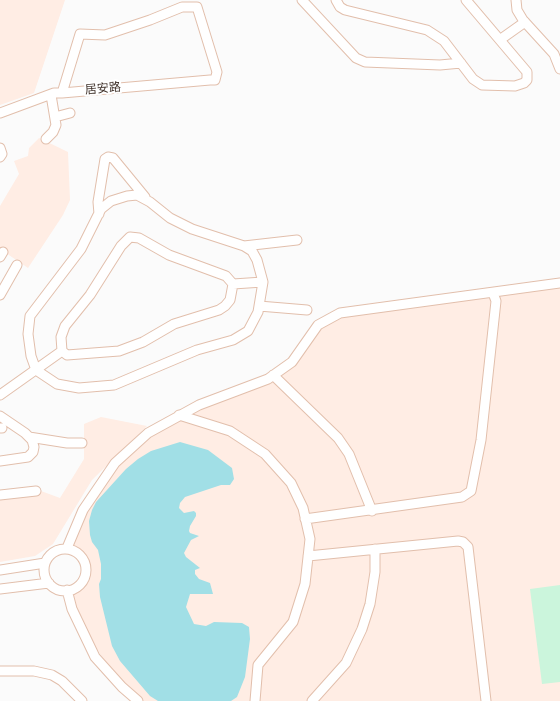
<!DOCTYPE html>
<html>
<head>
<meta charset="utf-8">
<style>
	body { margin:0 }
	canvas { display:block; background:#fbfbfb }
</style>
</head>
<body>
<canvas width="560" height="701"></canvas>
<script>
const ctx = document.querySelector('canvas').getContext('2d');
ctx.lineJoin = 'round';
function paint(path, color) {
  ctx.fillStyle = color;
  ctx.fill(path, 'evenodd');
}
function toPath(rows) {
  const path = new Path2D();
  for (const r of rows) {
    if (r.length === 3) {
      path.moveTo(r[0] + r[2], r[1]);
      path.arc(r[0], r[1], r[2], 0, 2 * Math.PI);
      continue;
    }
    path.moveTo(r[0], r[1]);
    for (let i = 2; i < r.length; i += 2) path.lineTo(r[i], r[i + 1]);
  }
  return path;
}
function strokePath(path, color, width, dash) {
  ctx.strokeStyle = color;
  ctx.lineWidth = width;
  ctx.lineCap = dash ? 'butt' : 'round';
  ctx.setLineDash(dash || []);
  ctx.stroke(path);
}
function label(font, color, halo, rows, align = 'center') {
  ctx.font = font + ' "Archivo Narrow","Noto Sans SC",sans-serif';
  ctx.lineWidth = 4;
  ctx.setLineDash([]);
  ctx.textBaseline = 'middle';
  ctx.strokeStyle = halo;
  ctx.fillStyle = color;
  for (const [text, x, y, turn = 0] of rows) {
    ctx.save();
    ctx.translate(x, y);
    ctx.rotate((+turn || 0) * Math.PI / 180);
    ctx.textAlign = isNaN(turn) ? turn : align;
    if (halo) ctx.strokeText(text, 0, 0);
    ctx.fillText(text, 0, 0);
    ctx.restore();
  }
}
const built = toPath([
	[0,0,65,0,34,93,0,105],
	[39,138,68,152,70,200,63,215,28,268,0,249,0,206,19,174,14,161,28,156,29,148],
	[560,286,560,701,141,701,111,671,92,641,74,603,73,596,83,580,86,570,80,553,70,541,102,479,142,442,196,410,242,394,276,379,318,328,347,315],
	[101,417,147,426,92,480,53,544,35,556,0,562,0,495,41,491,60,498,84,459,84,424]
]);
const green = toPath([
	[560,585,560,682,542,684,530,589]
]);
const water = toPath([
	[180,442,208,450,232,468,234,479,230,485,221,485,185,497,180,503,179,508,184,513,194,511,196,513,196,516,190,526,189,531,190,533,199,536,191,540,184,553,186,557,200,568,195,570,195,574,199,579,210,583,213,594,190,594,186,607,194,624,206,626,214,622,242,623,249,627,250,639,245,677,237,697,231,701,158,701,150,696,120,661,112,646,100,597,99,584,101,579,101,564,98,550,92,542,90,535,89,521,92,510,96,502,126,469,138,459,151,451]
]);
const minor = toPath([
	[302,0,356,58,365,62,440,65,461,63],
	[336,0,340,7,345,10,427,30,444,41,473,79,482,85,515,86,524,83,527,80,527,72,466,0],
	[516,0,517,10,523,20,554,54,560,69],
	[501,39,525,22],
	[0,113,54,93,62,93,210,80,215,80,217,72,197,7,182,7,150,20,105,35,80,34,62,93],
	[55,117,70,113],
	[46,139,53,132,56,125,51,95],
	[0,148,2,154,0,157],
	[137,195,150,202,170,218,192,229,244,246,252,251,257,260,263,282,258,312,248,331,233,340,197,350,114,385,79,388,57,384,36,370,31,356,28,334,30,316,81,249,101,209,111,201,127,196,137,195],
	[99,214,98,202,105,159,108,157,113,158,145,197],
	[130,237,139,238,169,255,226,276,233,284,230,300,225,306,219,310,174,324,143,342,119,351,67,355,62,351,61,337,65,326,90,295,121,246,130,237],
	[244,246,297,240],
	[0,257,3,252],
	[233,284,263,282],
	[0,295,17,265],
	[259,306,307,310],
	[273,375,338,438,349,454,372,511],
	[0,395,62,351],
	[179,415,230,431,265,454,291,483,303,508,310,539,305,584,293,622,258,665,255,701],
	[0,416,25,433,32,440,34,447,33,452,28,457,0,461],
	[0,428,2,428],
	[29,437,67,443,82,443],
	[0,495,36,491],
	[305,519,462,497,471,491,481,440,496,301,493,293],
	[67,548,83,510,115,463,148,433,199,405,268,379,292,362,318,325,340,313,560,283],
	[65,570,21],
	[308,556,458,541,463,542,468,547,486,701],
	[0,570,45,563],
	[0,589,49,583],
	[67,590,72,609,95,657,122,687,138,701],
	[0,671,34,671,52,675,62,681,82,701],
	[312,701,346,663,362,629,370,604,375,572,375,549]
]);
const streetNames = [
	["居安路",103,89,-5]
];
paint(built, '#ffede4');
paint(green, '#cbf5dc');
paint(water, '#a1dfe6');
strokePath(minor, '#e2bfac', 11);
strokePath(minor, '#fff', 9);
label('12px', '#3e3029', '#fff', streetNames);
</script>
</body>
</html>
